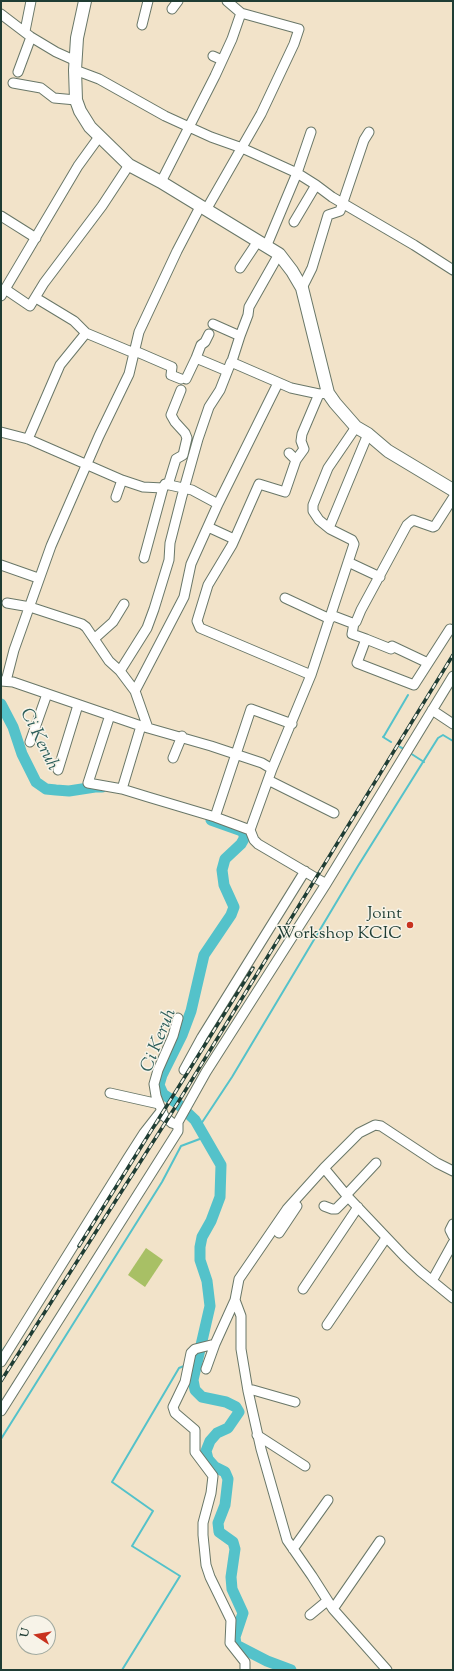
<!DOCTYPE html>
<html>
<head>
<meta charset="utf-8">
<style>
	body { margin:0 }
	#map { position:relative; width:454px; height:1671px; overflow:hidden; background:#f2e3c9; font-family:"Sorts Mill Goudy",serif }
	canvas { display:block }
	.frame { position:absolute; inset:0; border:2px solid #1f3d34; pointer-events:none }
	.north { position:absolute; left:16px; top:1615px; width:40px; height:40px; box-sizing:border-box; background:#f7f3e8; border:1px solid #a1aaa0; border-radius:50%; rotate:282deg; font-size:11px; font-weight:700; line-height:16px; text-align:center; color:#1f3d34 }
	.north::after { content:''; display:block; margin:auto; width:14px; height:18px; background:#c8321e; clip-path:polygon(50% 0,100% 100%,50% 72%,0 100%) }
</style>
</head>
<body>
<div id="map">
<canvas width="454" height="1671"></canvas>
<div class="frame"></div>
<div class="north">U</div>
</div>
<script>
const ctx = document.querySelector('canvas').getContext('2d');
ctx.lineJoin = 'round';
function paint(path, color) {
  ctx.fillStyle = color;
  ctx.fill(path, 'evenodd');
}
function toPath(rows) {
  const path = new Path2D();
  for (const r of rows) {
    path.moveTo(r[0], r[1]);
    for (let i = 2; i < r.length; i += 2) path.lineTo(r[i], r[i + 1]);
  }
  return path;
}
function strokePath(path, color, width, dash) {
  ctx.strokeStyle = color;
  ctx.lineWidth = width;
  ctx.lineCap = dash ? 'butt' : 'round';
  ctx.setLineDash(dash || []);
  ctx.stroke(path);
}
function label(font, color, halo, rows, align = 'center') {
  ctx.font = font + ' "Sorts Mill Goudy",serif';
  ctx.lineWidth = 3;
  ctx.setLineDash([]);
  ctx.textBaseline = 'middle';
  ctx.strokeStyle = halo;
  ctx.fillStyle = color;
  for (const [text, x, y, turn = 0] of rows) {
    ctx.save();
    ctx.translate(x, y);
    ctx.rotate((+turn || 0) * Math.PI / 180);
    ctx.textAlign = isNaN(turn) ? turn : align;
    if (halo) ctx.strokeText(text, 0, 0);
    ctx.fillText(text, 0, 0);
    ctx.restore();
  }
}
const green = toPath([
	[146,1248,163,1260,145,1287,128,1275]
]);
const stream = toPath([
	[391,742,383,737,384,736,408,695],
	[400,747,404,749],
	[410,753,424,762],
	[199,1127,232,1077,358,866,438,738,443,735,453,741],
	[1,1353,5,1347],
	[1,1439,162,1182,181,1146,205,1137],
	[122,1670,180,1576,132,1546,153,1511,112,1482,179,1368,184,1366]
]);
const river = toPath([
	[1,704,13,727,22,754,36,782,46,789,56,790,69,791,95,787,102,787],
	[211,820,242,831,245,837,241,844,225,859,222,870,224,885,234,907,231,915,204,955,191,1011,182,1035,162,1075,159,1085,163,1094,178,1104,195,1120,221,1165,220,1197,211,1221,202,1237,200,1247,200,1260,207,1281,210,1306,193,1380,195,1390,202,1397,226,1402,236,1407,239,1412,228,1428,217,1433,210,1441,206,1451,208,1459,215,1467,225,1472,228,1479,225,1505,218,1523,219,1532,233,1542,235,1549,231,1577,232,1589,243,1613,235,1637,236,1645,267,1661,291,1670]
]);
const minor = toPath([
	[172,9,178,1],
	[1,14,31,37,56,52,76,61],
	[142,25,148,1],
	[25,31,31,1],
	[213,56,222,60],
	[75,70,99,79,165,116,211,137,242,148,297,173,316,185,332,197,414,245,453,270],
	[18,72,31,37],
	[13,83,41,88,54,98,76,100],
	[161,182,215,76,232,39,241,13],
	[206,210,261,114,294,44,299,29,241,13,227,1],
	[1,216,36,238],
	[294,222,316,185],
	[266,247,297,173,311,132],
	[240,268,258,241],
	[302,288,312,268,328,215,340,211,364,140,369,132],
	[5,289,30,306,44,283,102,206,129,165],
	[1,296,78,166,99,137],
	[36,298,74,321,86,333],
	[213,324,240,336,248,315,249,307,279,254],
	[209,334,205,342,201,345,196,358,227,371],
	[135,351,172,367,171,375,181,379],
	[232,361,240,336],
	[186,379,196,358],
	[1,432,28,439,122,480,143,487,163,488,165,484,192,490,218,504],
	[28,439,60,365,86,333,134,353],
	[289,453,296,460],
	[168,485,176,459,183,455,187,438,185,433,175,422,171,415,181,390],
	[116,497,122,480],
	[208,527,234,539],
	[329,528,368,434],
	[144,558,163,488],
	[348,562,380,577],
	[1,565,38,578],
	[285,598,330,619],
	[7,603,30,607,82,624,86,627,109,661,120,671,135,691,148,728],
	[331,615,352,623,356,622,361,610,407,525,413,520,433,527,435,526,453,498],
	[354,623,352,634,366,639,357,663,414,685,450,629],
	[94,639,113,622,124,604],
	[366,639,391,649,392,646,428,663],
	[120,671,147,628,154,609,169,560,170,543,182,496,198,439,209,407,220,390,231,362,291,388,319,394,328,393],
	[311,675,200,628,197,621,208,585,232,545,259,484,285,492,296,460,304,449,301,441,302,434,319,394],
	[1,681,13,682,141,726,211,746,262,763,272,769],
	[6,681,14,650,51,546,99,436,129,374,139,332,177,251,200,207],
	[135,691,184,597,191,564,218,504,278,383],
	[432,710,453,724],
	[110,715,88,783,122,789,148,797,215,817,250,830],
	[30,742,47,694],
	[173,758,182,736],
	[58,770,78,705],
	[268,780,334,813],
	[122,789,141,726],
	[215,817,251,709,292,724],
	[326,884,258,844,254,840,250,830,272,769,311,675,354,544,352,540,330,529,319,520,313,511,313,505,328,468,356,427],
	[184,1070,202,1037,305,871],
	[110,1093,159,1104,164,1116,172,1123,175,1124,178,1122,206,1072,326,884,453,676],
	[159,1104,156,1096,154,1084,158,1070,173,1036,178,1018],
	[453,1171,437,1163,381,1126,375,1125,359,1133,324,1168,348,1197,404,1256,420,1271,453,1298],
	[347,1194,376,1163],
	[324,1206,332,1209,336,1209,348,1197],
	[453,1224,450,1230,453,1236],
	[279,1233,297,1206],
	[432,1281,453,1243],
	[303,1289,358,1207],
	[235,1300,241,1316,241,1349,248,1391,261,1449,287,1540,312,1576,333,1609,387,1670],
	[327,1325,386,1238],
	[215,1344,195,1349,191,1353,185,1382,173,1407,175,1413,195,1430,195,1452,213,1476,211,1493,203,1523,203,1535,206,1565,210,1577,231,1620,230,1643,245,1662,245,1670],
	[1,1362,128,1158,144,1133,162,1110],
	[206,1369,215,1344,235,1300,239,1279,287,1209,324,1168],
	[248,1391,253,1390,295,1402],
	[1,1411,178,1131,178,1122],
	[257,1435,305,1466],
	[293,1549,328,1500],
	[333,1609,380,1541],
	[310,1615,327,1601]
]);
const major = toPath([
	[85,1,77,38,75,70,76,100,80,111,90,127,129,165,161,182,279,254,292,271,302,288,328,393,335,403,356,427,368,434,388,451,453,490]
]);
const rail = toPath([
	[79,1246,253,968],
	[1,1381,174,1109,453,655]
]);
const markers = [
	[410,925,4,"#c8321e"]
];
const poiNames = [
	["Joint",402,915],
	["Workshop KCIC",402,935]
];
const waterNames = [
	["Ci Keruh",38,740,64],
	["Ci Keruh",160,1041,-68]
];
paint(green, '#a8c065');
strokePath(stream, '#54c2ca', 2);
strokePath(river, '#54c2ca', 11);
strokePath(minor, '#697768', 11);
strokePath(major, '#697768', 14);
strokePath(minor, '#fff', 9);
strokePath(major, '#fff', 12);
strokePath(rail, '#1f3d34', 3.5);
strokePath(rail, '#f7f3e8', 2, [6]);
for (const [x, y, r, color] of markers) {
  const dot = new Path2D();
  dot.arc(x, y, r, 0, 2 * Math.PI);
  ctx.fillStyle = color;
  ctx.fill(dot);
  strokePath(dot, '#f7f3e8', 1.5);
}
label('17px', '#1f3d34', '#f7f3e8', poiNames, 'right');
label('italic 18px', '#2c5e5a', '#f7f3e8', waterNames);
</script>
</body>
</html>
